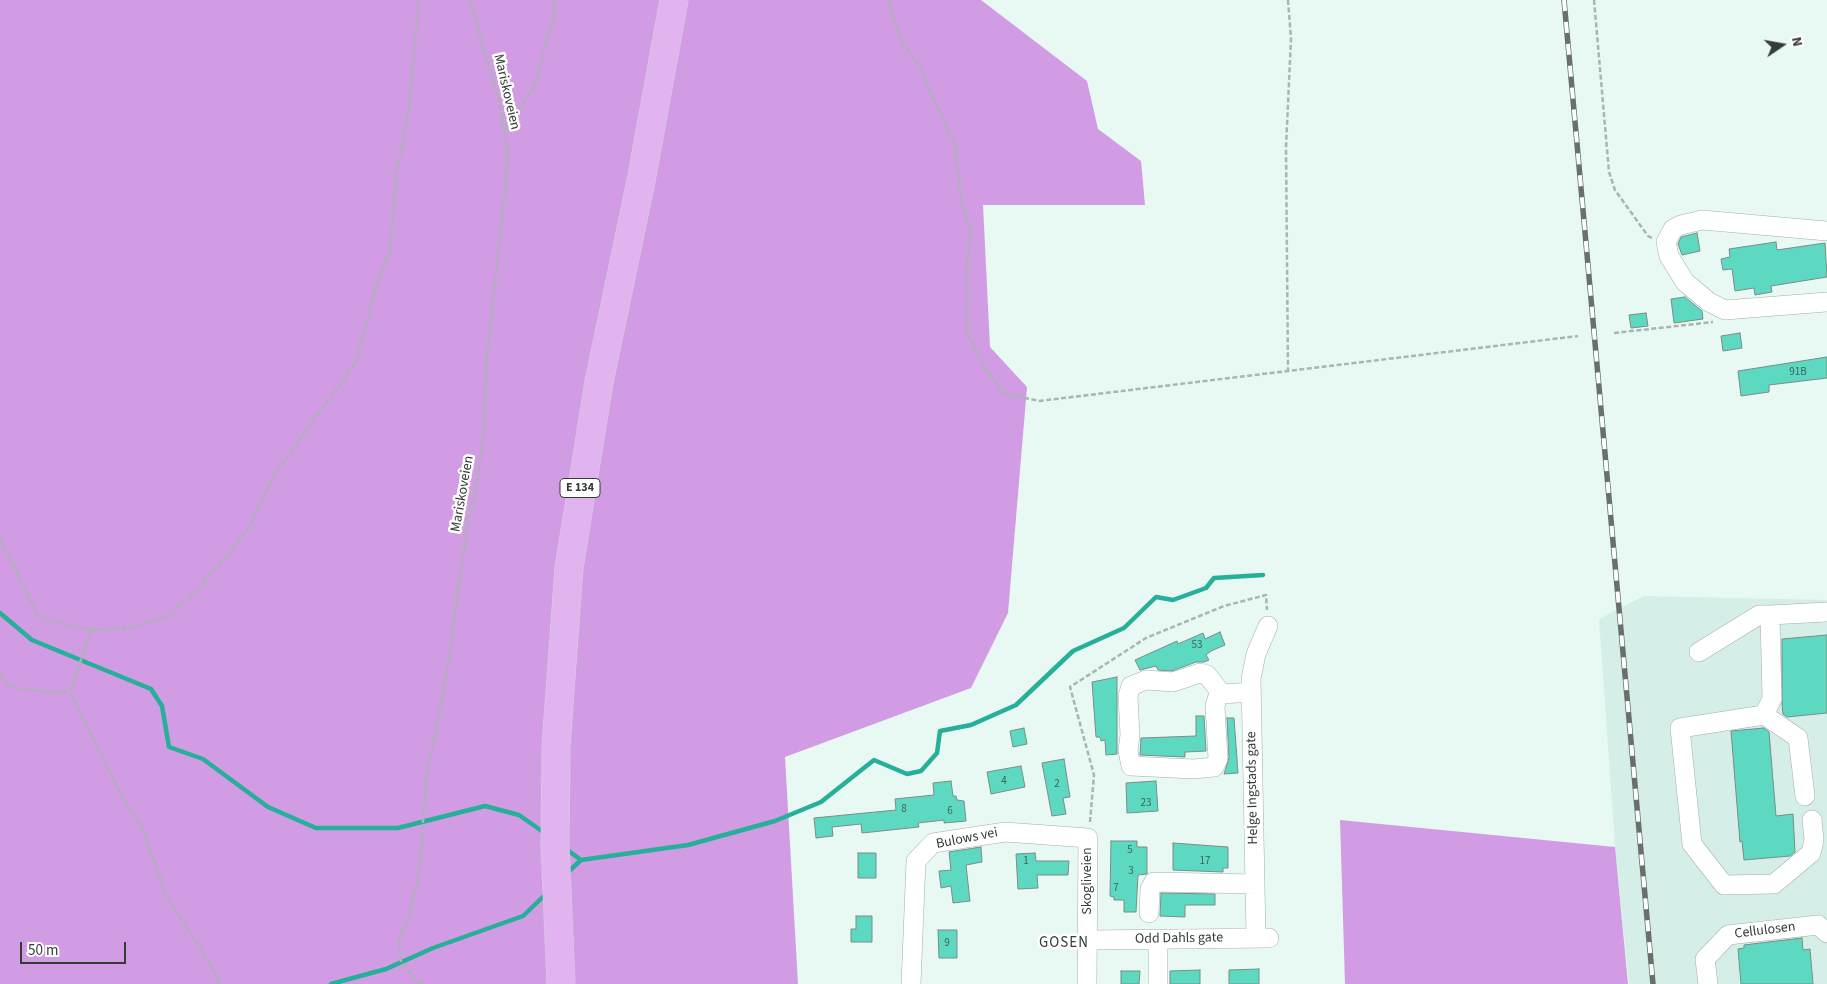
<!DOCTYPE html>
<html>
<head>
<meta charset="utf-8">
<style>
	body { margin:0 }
	#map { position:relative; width:1827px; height:984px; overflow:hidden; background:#e8f9f4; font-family:"Source Sans 3",sans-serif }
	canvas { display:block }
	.north { position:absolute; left:1757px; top:20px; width:50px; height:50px; -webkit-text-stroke:4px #fff; paint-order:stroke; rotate:78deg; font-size:14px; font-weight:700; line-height:20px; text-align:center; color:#343b39 }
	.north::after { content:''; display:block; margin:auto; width:18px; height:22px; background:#343b39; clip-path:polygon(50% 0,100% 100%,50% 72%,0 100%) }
	.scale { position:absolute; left:20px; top:942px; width:106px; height:22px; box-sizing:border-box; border:2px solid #343b39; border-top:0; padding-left:6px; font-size:15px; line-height:18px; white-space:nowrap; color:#343b39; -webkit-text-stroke:4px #fff; paint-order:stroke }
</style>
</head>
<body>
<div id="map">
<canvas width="1827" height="984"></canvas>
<div class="north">N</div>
<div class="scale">50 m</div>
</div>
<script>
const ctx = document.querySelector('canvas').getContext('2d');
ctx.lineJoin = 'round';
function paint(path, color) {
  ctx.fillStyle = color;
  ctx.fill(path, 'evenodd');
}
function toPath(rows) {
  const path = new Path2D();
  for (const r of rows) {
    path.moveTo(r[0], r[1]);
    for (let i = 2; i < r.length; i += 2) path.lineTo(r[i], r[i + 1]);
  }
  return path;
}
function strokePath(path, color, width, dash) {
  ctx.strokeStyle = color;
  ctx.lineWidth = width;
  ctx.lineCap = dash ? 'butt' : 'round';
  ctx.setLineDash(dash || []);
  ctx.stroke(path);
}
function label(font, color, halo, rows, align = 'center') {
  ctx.font = font + ' "Source Sans 3",sans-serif';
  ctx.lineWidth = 5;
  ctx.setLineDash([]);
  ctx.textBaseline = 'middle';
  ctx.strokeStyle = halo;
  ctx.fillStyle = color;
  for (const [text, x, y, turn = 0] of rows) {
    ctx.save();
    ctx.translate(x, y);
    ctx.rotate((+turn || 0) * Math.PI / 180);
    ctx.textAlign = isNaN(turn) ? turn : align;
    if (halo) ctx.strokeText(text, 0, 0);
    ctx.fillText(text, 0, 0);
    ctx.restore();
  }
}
const built = toPath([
	[1644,596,1827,600,1827,984,1629,984,1615,847,1599,619]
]);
const forest = toPath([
	[0,0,981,0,1087,81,1098,129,1141,161,1145,205,983,205,990,347,1027,387,1008,613,971,688,785,757,798,984,0,984],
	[1340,820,1615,847,1628,984,1345,984]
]);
const stream = toPath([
	[0,613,32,640,151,689,162,706,169,747,203,759,268,807,316,828,398,828,485,806,519,815,546,834],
	[566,849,581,860,688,845,775,821,821,802,874,760,907,774,921,771,937,753,940,731,971,725,1016,705,1073,651,1124,628,1156,597,1173,600,1206,588,1214,578,1263,575],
	[566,874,581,860],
	[331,984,386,969,433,948,523,916,548,892]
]);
const building = toPath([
	[1697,233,1700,251,1682,255,1678,244,1681,237,1697,233],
	[1776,242,1777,250,1825,243,1827,277,1771,286,1772,292,1755,295,1754,288,1735,291,1732,269,1723,270,1721,259,1730,257,1729,249,1776,242],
	[1685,297,1702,311,1703,319,1674,323,1671,299,1685,297],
	[1646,313,1648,326,1631,328,1629,315,1646,313],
	[1740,333,1742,348,1723,351,1721,336,1740,333],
	[1827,357,1827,378,1769,385,1769,392,1741,396,1738,371,1827,357],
	[1220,632,1225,645,1211,651,1206,655,1209,660,1204,662,1196,662,1172,671,1158,670,1156,666,1140,670,1135,660,1177,641,1178,644,1203,633,1205,639,1220,632],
	[1827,635,1827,713,1787,717,1783,714,1782,704,1782,639,1827,635],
	[1117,677,1117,754,1106,755,1105,740,1101,741,1100,737,1096,737,1092,682,1117,677],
	[1196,716,1204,716,1206,751,1185,752,1185,757,1140,755,1141,738,1196,736,1196,716],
	[1227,718,1234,718,1238,773,1224,774,1229,758,1227,718],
	[1024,728,1027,744,1013,747,1010,731,1024,728],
	[1764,728,1769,732,1776,816,1793,814,1795,852,1790,856,1744,860,1742,841,1740,842,1731,731,1764,728],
	[1064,759,1070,797,1063,798,1066,814,1052,816,1042,763,1064,759],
	[1021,766,1025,787,991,794,987,772,1021,766],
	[951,781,953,796,956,796,957,800,964,801,966,821,944,823,944,820,918,823,919,827,862,833,861,824,832,827,833,836,816,838,814,818,896,810,895,799,934,795,933,783,951,781],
	[1156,781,1158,811,1127,813,1126,783,1156,781],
	[1111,841,1137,841,1137,847,1147,847,1147,874,1138,875,1136,912,1124,912,1124,900,1114,900,1114,897,1110,896,1111,841],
	[1173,843,1228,847,1228,868,1223,868,1223,872,1173,870,1173,843],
	[981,847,982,862,966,865,970,901,953,903,951,886,941,888,939,871,951,870,949,852,981,847],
	[858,853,876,853,876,878,858,878,858,853],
	[1035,853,1036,861,1069,861,1068,875,1037,875,1038,888,1018,889,1016,854,1035,853],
	[1161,893,1215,894,1215,905,1185,905,1185,917,1160,916,1161,893],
	[856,916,872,916,872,942,851,942,851,929,856,929,856,916],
	[938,930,957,930,957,958,939,958,938,930],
	[1802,938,1803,950,1810,949,1813,984,1741,984,1738,949,1744,948,1744,945,1802,938],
	[1259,969,1259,984,1229,984,1229,970,1259,969],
	[1200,970,1200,984,1170,984,1170,971,1200,970],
	[1121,971,1140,971,1139,984,1121,984,1121,971]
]);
const path = toPath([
	[888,0,901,41,918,64,955,145,961,199,971,230,967,264,967,332,983,365,1003,393,1039,401,1578,336],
	[1288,0,1291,39,1286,147,1288,371],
	[1594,0,1609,172,1615,190,1648,236,1652,238],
	[505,128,534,87,554,15,554,0],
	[1614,333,1713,322],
	[0,538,39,618,91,630,70,692,122,797,142,827,167,897,208,960,220,984],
	[91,630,129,628,169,616,196,591,229,554,250,526,275,474,356,362,376,288,390,250,397,170,408,116,419,0],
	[0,675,12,687,43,692,70,692],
	[1090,822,1094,775,1070,687,1146,638,1224,606,1266,595,1267,610],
	[421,984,401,963,399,940,409,915,419,876,426,780,446,677,468,521,478,479,484,425,486,368,507,170,507,146,499,101,470,0]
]);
const minor = toPath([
	[1827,231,1702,220,1681,225,1673,229,1666,242,1669,256,1685,282,1709,302,1725,310,1827,302],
	[1699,652,1759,615,1770,615],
	[1222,694,1207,675,1200,673,1173,682,1146,680,1131,686,1128,696,1130,735,1128,751,1131,766,1194,769,1214,767,1218,759,1215,706,1217,699,1222,694,1251,692],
	[1764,715,1798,738,1805,796],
	[1812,820,1814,840,1811,853,1774,884,1724,885,1692,844,1680,728,1764,715,1772,699,1770,615,1827,612],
	[1149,913,1150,889,1154,882,1255,884],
	[1256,938,1251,679,1256,654,1268,626],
	[1088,940,1269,938],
	[911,984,916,861,933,843,1005,832,1088,838,1087,984],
	[1158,984,1158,939],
	[1708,984,1705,959,1728,935,1818,925,1827,933]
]);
const highway = toPath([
	[561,984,555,844,556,746,569,568,599,382,641,181,674,0]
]);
const rail = toPath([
	[1564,0,1653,984]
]);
const numberNames = [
	["91B",1798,373],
	["53",1197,646],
	["4",1004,782],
	["2",1057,785],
	["23",1146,804],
	["8",904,810],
	["6",950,812],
	["5",1130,851],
	["1",1026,862],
	["17",1205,862],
	["3",1131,872],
	["7",1116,889],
	["9",947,944]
];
const shields = [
	[580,488,40]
];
const shieldNames = [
	["E 134",580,488]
];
const streetNames = [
	["Mariskoveien",506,92,77],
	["Mariskoveien",463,494,-80],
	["Helge Ingstads gate",1253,788,-91],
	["Bulows vei",967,839,-11],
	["Skogliveien",1088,881,-90],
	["Cellulosen",1765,931,-7],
	["Odd Dahls gate",1179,939,-1]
];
const neighbourhoodNames = [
	["GOSEN",1064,944]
];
paint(built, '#d5efe8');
paint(forest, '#d29ce4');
strokePath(stream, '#26af99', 4.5);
paint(building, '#5dd9c1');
strokePath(building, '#7c8c88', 1);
strokePath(minor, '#a0b0ac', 20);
strokePath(highway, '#d2d4d3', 29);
strokePath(path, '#a8b5b1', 2.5, [5, 2.5]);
strokePath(minor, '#fff', 19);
strokePath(highway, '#e1b4f0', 28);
strokePath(rail, '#66706d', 5.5);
strokePath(rail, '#fff', 4, [11]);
label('11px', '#3e625b', null, numberNames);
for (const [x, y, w] of shields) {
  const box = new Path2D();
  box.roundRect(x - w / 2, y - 9.5, w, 19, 4);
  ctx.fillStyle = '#fff';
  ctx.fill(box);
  strokePath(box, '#343b39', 1);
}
label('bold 12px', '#343b39', null, shieldNames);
label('14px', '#343b39', '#fff', streetNames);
ctx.letterSpacing = '1px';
label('15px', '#343b39', '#fff', neighbourhoodNames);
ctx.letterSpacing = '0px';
</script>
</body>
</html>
